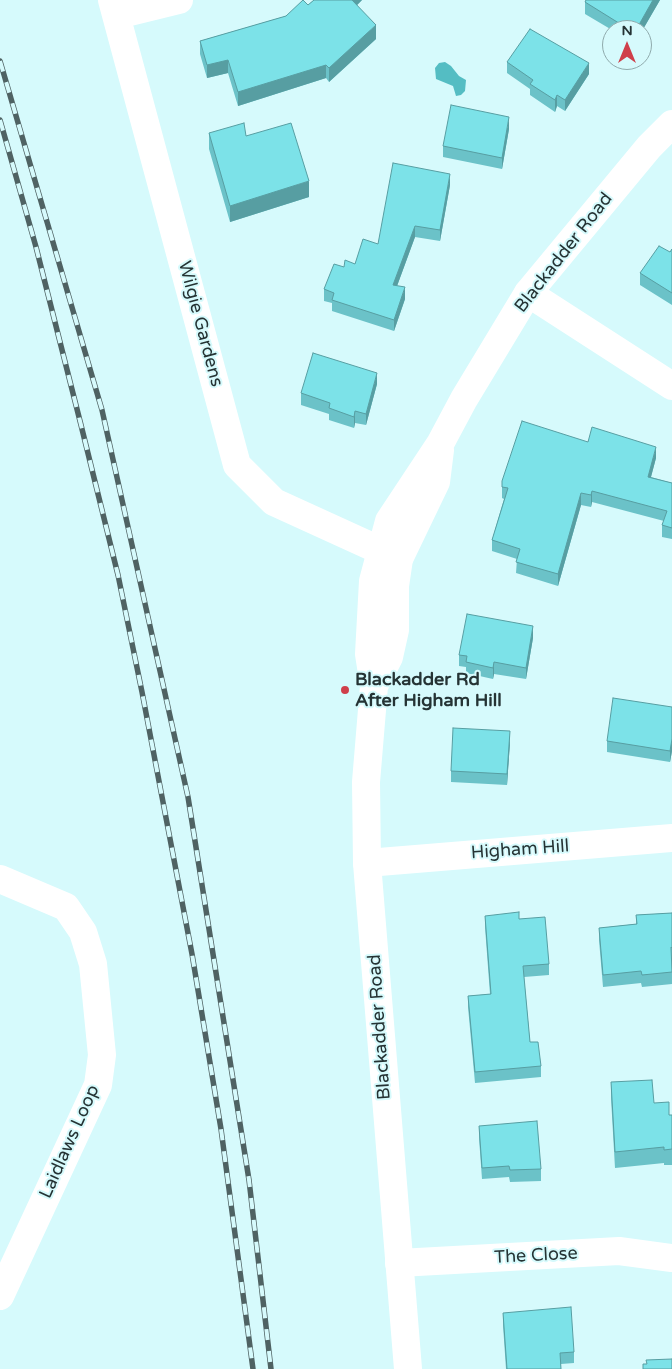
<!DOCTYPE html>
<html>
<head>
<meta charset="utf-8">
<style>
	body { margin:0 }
	#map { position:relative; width:672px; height:1369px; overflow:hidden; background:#d6fafc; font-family:"Varela Round",sans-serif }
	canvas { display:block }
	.north { position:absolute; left:602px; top:20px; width:50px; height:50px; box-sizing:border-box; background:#d6fafc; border:1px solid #8faaac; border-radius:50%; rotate:0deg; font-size:14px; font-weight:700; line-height:20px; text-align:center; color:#253334 }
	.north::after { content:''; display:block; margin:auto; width:18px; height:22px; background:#cf3f4a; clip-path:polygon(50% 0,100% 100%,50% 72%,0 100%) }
</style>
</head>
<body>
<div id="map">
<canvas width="672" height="1369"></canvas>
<div class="north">N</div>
</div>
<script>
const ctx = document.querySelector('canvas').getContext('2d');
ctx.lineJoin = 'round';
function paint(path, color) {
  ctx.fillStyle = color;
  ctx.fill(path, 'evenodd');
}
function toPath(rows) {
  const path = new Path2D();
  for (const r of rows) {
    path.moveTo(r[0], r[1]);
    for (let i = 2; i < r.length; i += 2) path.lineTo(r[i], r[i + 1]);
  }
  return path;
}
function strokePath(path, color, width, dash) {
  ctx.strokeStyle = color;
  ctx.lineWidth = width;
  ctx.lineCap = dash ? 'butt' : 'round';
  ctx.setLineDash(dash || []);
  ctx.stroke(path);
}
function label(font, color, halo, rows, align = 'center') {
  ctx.font = font + ' "Varela Round",sans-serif';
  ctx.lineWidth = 4;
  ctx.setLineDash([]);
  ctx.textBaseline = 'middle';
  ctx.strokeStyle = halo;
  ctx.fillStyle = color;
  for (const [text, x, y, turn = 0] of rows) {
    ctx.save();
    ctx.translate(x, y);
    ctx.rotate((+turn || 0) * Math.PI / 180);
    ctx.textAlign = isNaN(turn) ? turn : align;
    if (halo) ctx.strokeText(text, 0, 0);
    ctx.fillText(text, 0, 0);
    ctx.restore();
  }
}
const water = toPath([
	[445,62,451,66,459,76,466,80,465,91,461,95,456,96,453,86,436,79,435,68,439,63]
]);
const minor = toPath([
	[112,0,237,465,274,502,399,559],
	[118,15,179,0],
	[528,293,672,386],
	[367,863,672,838],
	[0,879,66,907,83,932,93,964,102,1055,98,1085,0,1296],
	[399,1263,619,1251,672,1258]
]);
const tertiary = toPath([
	[374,686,389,657,395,630,395,586,399,559,436,482,440,450],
	[408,1369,367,863,366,782,374,686,369,654,373,581,389,521,440,444,464,399,528,293,649,147,672,124]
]);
const rail = toPath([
	[0,61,102,410,188,797,249,1180,271,1369],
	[0,120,36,247,81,425,118,575,142,692,192,954,221,1129,253,1369]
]);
const wall = toPath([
	[314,0,362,0,357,5,376,39,329,82,326,78,238,106,228,73,207,78,200,54,200,41,286,16,308,5],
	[586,0,660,0,642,31,642,30,612,30,585,14,585,2],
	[507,62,589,74,565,111,557,106,555,112,530,95,530,89,507,73],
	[509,129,502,169,443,157,443,146],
	[209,133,246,136,309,197,230,222,209,149],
	[450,185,440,241,415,237,397,286,405,299,394,331,332,311,332,303,324,301,324,289,344,267,355,264],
	[672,249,672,305,640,285,640,273,670,252],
	[377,384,366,425,355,423,354,428,329,420,329,414,301,405,301,393],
	[588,442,656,458,651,477,672,483,672,539,662,537,662,525,664,521,592,502,591,507,581,505,558,586,516,573,517,559,492,551,492,540,504,499,502,498,502,481],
	[533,638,526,679,494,674,493,679,466,673,466,667,459,666,459,655],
	[672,707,672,751,670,762,607,752,607,741],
	[510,742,507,785,451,782,451,771],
	[672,913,672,984,642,987,641,983,603,987,599,940,599,928,636,924,636,915],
	[485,916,519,919,549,964,549,975,524,977,530,1042,541,1066,541,1077,475,1083,468,1007,468,996,490,994,485,927],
	[611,1082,654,1103,669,1115,672,1115,672,1165,664,1165,664,1163,615,1168,611,1098],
	[479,1126,541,1169,541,1181,510,1182,509,1177,482,1179,479,1138],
	[503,1313,574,1352,574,1363,561,1364,561,1369,506,1369,503,1325]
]);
const shadedWall = toPath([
	[350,0,362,0,350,12],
	[653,0,660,0,642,31,642,30,636,30],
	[376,25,376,39,329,82,329,68],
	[228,60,228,73,207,78,207,65],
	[589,63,589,74,565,111,565,100],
	[326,65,326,78,238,106,238,92],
	[557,95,557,106,555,112,555,100],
	[509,117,509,129,502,169,502,158],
	[450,174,450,185,440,241,440,230],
	[309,181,309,197,230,222,230,206],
	[415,226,415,237,393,297,393,285],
	[405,287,405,299,394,331,394,320],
	[377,373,377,384,366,425,366,414],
	[355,411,355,423,354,428,354,417],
	[656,447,656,458,648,488,648,477],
	[592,491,592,502,591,507,591,495],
	[581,493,581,505,558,586,558,574],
	[533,626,533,638,526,679,526,668],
	[494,662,494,674,493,679,493,668],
	[510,731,510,742,507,785,507,774],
	[672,739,672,751,670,762,670,751]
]);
const building = toPath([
	[303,0,308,5,314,0,352,0,376,25,329,68,326,65,238,92,228,60,207,65,200,41,286,16,303,0],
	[586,0,653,0,636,30,630,30,585,2,586,0],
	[530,29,589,63,565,100,557,95,555,100,530,84,533,80,507,62,530,29],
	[451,105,509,117,502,158,443,146,451,105],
	[244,123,246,136,291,123,309,181,230,206,209,133,244,123],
	[393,163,450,174,440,230,415,226,393,285,405,287,394,320,332,300,334,293,324,289,334,264,344,267,345,260,355,264,363,239,378,244,393,163],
	[659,246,670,252,672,249,672,293,640,273,659,246],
	[313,353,377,373,366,414,355,411,354,417,329,408,330,403,301,393,313,353],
	[522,421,588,442,592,427,656,447,648,477,672,483,672,528,662,525,667,511,592,491,591,495,581,493,558,574,516,562,520,549,492,540,508,488,502,487,502,481,522,421],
	[467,614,533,626,526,668,494,662,493,668,466,662,467,656,459,655,467,614],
	[613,698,672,707,672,739,670,751,607,741,613,698],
	[453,728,510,731,507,774,451,771,453,728],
	[519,912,519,919,545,917,549,964,523,966,530,1042,538,1042,541,1066,475,1072,468,996,491,994,485,916,519,912],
	[672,913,672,948,671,947,672,972,642,975,641,971,603,975,599,928,637,924,636,915,672,913],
	[652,1080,654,1103,669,1102,669,1115,672,1115,672,1149,664,1150,664,1147,615,1152,611,1082,652,1080],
	[537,1121,541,1169,510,1170,509,1166,482,1168,479,1126,537,1121],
	[571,1307,574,1352,560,1353,561,1369,507,1369,503,1313,571,1307],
	[672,1359,672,1369,643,1369,643,1364,647,1364,646,1360,672,1359]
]);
const markers = [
	[345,690,5,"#cf3f4a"]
];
const streetNames = [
	["Blackadder Road",564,253,-52],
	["Wilgie Gardens",200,324,75],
	["Higham Hill",520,850,-4],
	["Blackadder Road",380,1027,-94],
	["Laidlaws Loop",70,1142,-66],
	["The Close",536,1256,-3]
];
const poiNames = [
	["Blackadder Rd",355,680],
	["After Higham Hill",355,701]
];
paint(water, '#54bdc3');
strokePath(minor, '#fff', 28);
strokePath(tertiary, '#fff', 28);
strokePath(rail, '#4f6263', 5.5);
strokePath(rail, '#d6fafc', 4, [11]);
paint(wall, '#6bc2c8');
paint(shadedWall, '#579ea2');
paint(building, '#7ce2e8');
strokePath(building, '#579ea2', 1);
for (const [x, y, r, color] of markers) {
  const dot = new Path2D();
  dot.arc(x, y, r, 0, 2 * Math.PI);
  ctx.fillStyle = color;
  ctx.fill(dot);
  strokePath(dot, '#d6fafc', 2);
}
label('18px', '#253334', '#d6fafc', streetNames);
label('bold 18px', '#253334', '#d6fafc', poiNames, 'left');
</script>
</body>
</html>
